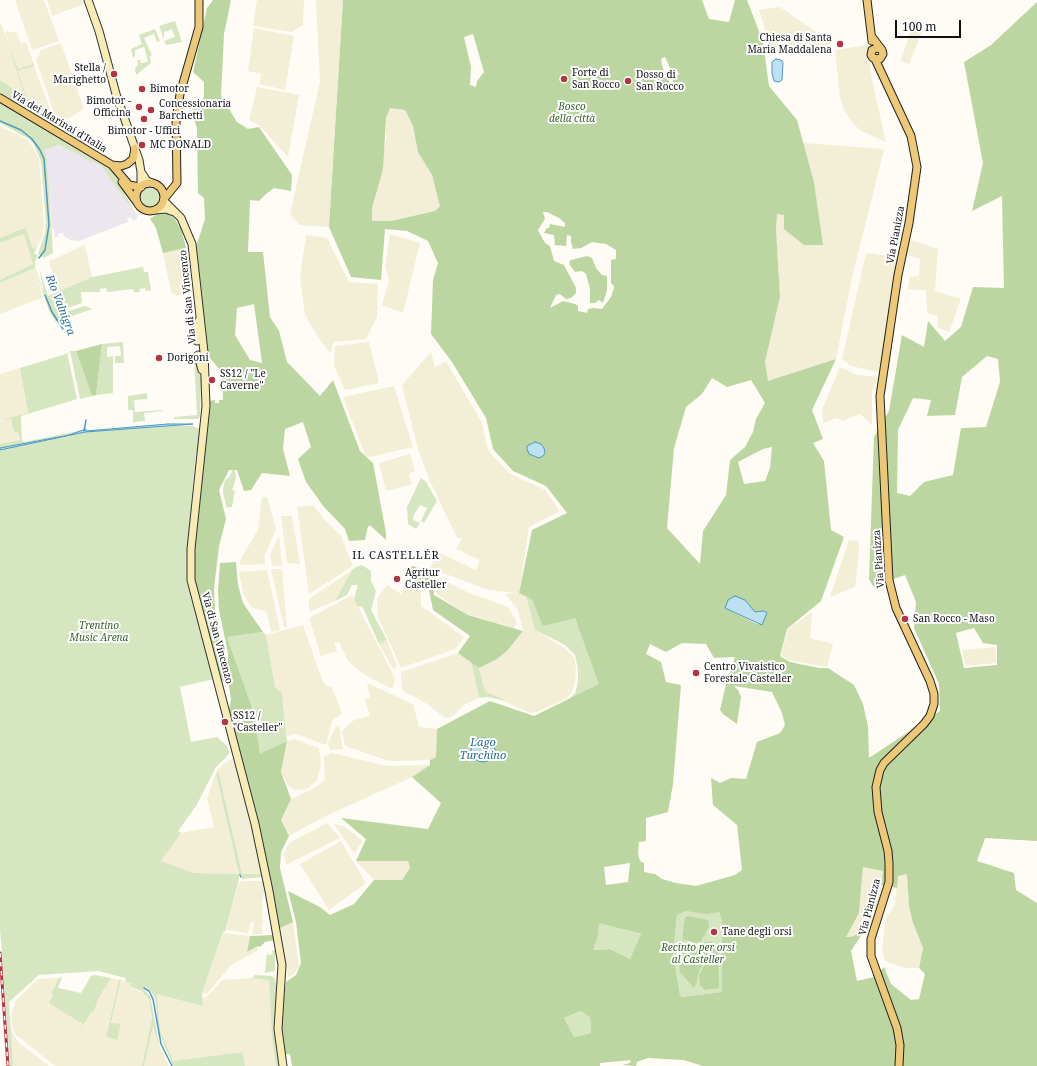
<!DOCTYPE html>
<html>
<head>
<meta charset="utf-8">
<style>
	body { margin:0 }
	#map { position:relative; width:1037px; height:1066px; overflow:hidden; background:#fefcf5; font-family:"Noto Serif",serif }
	canvas { display:block }
	.scale { position:absolute; left:895px; top:20px; width:66px; height:18px; box-sizing:border-box; border:2px solid #101010; border-top:0; padding-left:5px; font-size:12px; line-height:14px; white-space:nowrap; color:#101010; -webkit-text-stroke:3px #fff; paint-order:stroke }
</style>
</head>
<body>
<div id="map">
<canvas width="1037" height="1066"></canvas>
<div class="scale">100 m</div>
</div>
<script>
const ctx = document.querySelector('canvas').getContext('2d');
ctx.lineJoin = 'round';
function paint(path, color) {
  ctx.fillStyle = color;
  ctx.fill(path, 'evenodd');
}
function toPath(rows) {
  const path = new Path2D();
  for (const r of rows) {
    if (r.length === 3) {
      path.moveTo(r[0] + r[2], r[1]);
      path.arc(r[0], r[1], r[2], 0, 2 * Math.PI);
      continue;
    }
    path.moveTo(r[0], r[1]);
    for (let i = 2; i < r.length; i += 2) path.lineTo(r[i], r[i + 1]);
  }
  return path;
}
function strokePath(path, color, width, dash) {
  ctx.strokeStyle = color;
  ctx.lineWidth = width;
  ctx.lineCap = dash ? 'butt' : 'round';
  ctx.setLineDash(dash || []);
  ctx.stroke(path);
}
function label(font, color, halo, rows, align = 'center') {
  ctx.font = font + ' "Noto Serif",serif';
  ctx.lineWidth = 4;
  ctx.setLineDash([]);
  ctx.textBaseline = 'middle';
  ctx.strokeStyle = halo;
  ctx.fillStyle = color;
  for (const [text, x, y, turn = 0] of rows) {
    ctx.save();
    ctx.translate(x, y);
    ctx.rotate((+turn || 0) * Math.PI / 180);
    ctx.textAlign = isNaN(turn) ? turn : align;
    if (halo) ctx.strokeText(text, 0, 0);
    ctx.fillText(text, 0, 0);
    ctx.restore();
  }
}
const industrial = toPath([
	[59,145,101,166,138,218,133,221,131,217,127,219,128,222,79,241,70,240,64,236,63,233,58,233,58,237,55,237,54,229,52,229,47,159,45,150]
]);
const farmland = toPath([
	[15,0,44,0,59,41,32,50],
	[47,0,82,0,84,4,52,16],
	[257,0,304,0,303,25,291,32,253,26],
	[316,0,343,0,329,227,299,225,290,214,320,82],
	[780,7,829,41,829,48,772,52,759,10],
	[0,21,4,32,25,96,0,80],
	[913,22,924,27,909,64,901,61],
	[254,28,294,36,285,90,260,84,261,74,248,71],
	[8,31,9,33,16,31,21,44,26,42,34,64,18,69,5,32],
	[61,43,84,109,64,121,56,118,36,60,41,50],
	[868,45,872,80,886,142,861,131,850,120,843,107,840,97,835,50],
	[34,66,52,114,27,98,18,71],
	[257,87,299,95,288,157,257,123,249,121],
	[390,108,405,110,413,126,418,152,432,175,440,206,435,211,391,221,372,221,372,208,386,139,386,118],
	[0,126,28,140,39,158,44,224,42,238,36,249,33,249,25,229,0,238],
	[803,143,884,149,852,278,836,359,768,382,765,362,780,297,776,229,777,214,784,215,823,245,814,182],
	[24,234,33,264,0,280,0,243],
	[390,234,420,243,403,313,382,305,389,280,385,267],
	[306,235,327,238,349,282,378,284,377,317,366,339,333,342,331,353,324,346,305,315,300,278],
	[911,240,938,249,935,291,961,299,949,332,937,327,938,316,927,313,926,290,908,289,910,277,919,276,920,259,908,255],
	[85,245,92,277,57,292,49,261],
	[186,248,183,252,187,259,192,292,184,295,174,295,171,291,163,253],
	[866,253,899,258,879,372,851,366,842,359],
	[35,268,43,297,0,314,0,283],
	[369,342,379,383,345,390,334,366,335,346],
	[431,352,435,367,446,361,482,423,488,450,509,473,545,490,560,511,529,527,519,593,526,596,535,630,563,647,574,657,576,669,575,681,572,692,566,699,537,712,531,713,516,707,485,691,479,668,497,659,507,651,523,631,518,610,505,594,515,593,488,590,430,568,438,552,476,570,480,560,456,549,462,538,457,538,429,479,418,449,402,385],
	[840,367,857,375,879,377,872,390,872,425,860,414,843,421,837,418,824,423,822,415,823,407],
	[20,368,28,414,0,420,0,374],
	[394,386,413,447,370,457,365,455,343,397],
	[11,419,14,432,18,432,20,440,0,444,0,421],
	[410,454,415,471,409,474,412,484,386,491,379,463],
	[262,497,267,497,276,529,264,557,266,564,240,565,241,558,258,530],
	[313,505,325,520,341,536,353,566,309,594,297,507],
	[281,516,292,516,300,564,287,563],
	[279,536,282,566,272,566,270,555],
	[849,540,858,541,859,551,855,587,830,597],
	[271,569,282,569,287,627,284,627],
	[267,570,280,630,271,632,267,612,251,607,243,593,239,572],
	[352,570,335,601,309,612,309,599],
	[435,576,469,593,508,607,517,622,514,628,467,614,436,594],
	[408,581,421,585,421,606,464,637,455,649,401,668,378,617,377,599,387,585,401,594],
	[352,595,395,678,393,688,390,688,365,675,348,661,339,642,334,643,337,651,321,656,309,618],
	[812,612,810,638,833,644,827,667,788,660,781,655,788,629],
	[303,625,320,674,325,685,332,687,342,713,332,721,326,745,295,734,287,736,282,693,275,687,266,635],
	[387,640,397,666,393,669,379,644],
	[995,647,996,663,966,666,962,650],
	[458,653,471,661,479,698,465,704,454,715,448,718,444,717,427,704,402,690,401,672],
	[367,683,413,704,419,727,437,729,436,757,430,760,389,761,345,746,342,731,354,720,370,716,365,699,370,698],
	[336,726,339,726,343,749,330,750,328,743],
	[294,739,319,748,321,765,317,780,307,789,294,790,288,785,281,772,287,741],
	[332,753,387,766,430,765,412,777,326,816,289,836,281,820,291,799,316,787,325,780,324,757],
	[235,757,256,839,263,874,242,875,218,770,222,765],
	[216,774,239,874,193,873,161,861,181,833,214,827,207,798],
	[327,823,340,838,286,865,284,855,289,843],
	[334,824,344,826,363,841,354,853],
	[341,841,366,883,329,910,300,864],
	[356,861,408,861,410,868,402,880,374,880],
	[863,867,884,871,879,901,871,925,851,937,845,937,859,913],
	[907,874,909,906,913,923,923,948,919,968,905,968,885,961,882,952,885,921,895,904,898,875],
	[242,881,264,881,266,889,262,900,263,924,261,927,263,934,252,934,254,923,251,922,248,933,226,930,238,885],
	[293,922,299,966,294,974,288,977,278,929],
	[223,933,250,936,247,951,258,947,257,951,231,965,207,994,202,993],
	[59,978,51,994,83,1024,81,1029,92,1011,94,1011,97,1001,109,980,111,978,119,980,106,1037,116,1040,121,1024,111,1024,121,980,131,983,130,986,146,995,149,999,152,1018,142,1066,55,1066,16,1035,12,1027,11,1015,16,1000,38,979],
	[253,978,269,979,272,1038,276,1066,245,1066,243,1052,173,1061,160,1030,157,993,202,1006,203,997,207,997,222,980],
	[153,1025,160,1048,169,1066,144,1066],
	[10,1028,18,1042,49,1066,13,1066]
]);
const green = toPath([
	[175,21,182,42,166,45,164,41,175,37,172,29,164,32,164,39,159,26],
	[155,29,160,41,157,42,154,34,144,38,152,55,150,56,151,63,136,75,135,68,138,65,137,60,140,60,141,63,144,63,148,61,144,47,135,50,135,56,133,58,131,49,142,44,139,35],
	[4,32,18,69,34,64,34,66,18,71,27,98,110,158,111,161,0,96,0,80,25,96],
	[0,101,109,167,127,190,124,193,138,218,101,166,59,145,45,150,47,159,53,253,44,258,38,254,45,233,46,223,41,161,33,143,29,139,0,123],
	[149,198,11],
	[25,228,33,249,36,249,34,253,38,256,35,261,35,267,44,292,39,267,48,296,92,277,143,267,144,272,148,272,151,290,146,291,145,288,139,289,140,292,134,292,133,289,107,292,106,288,100,289,100,292,81,292,82,303,58,311,59,314,85,306,92,309,56,322,49,311,35,268,0,283,0,280,33,264,24,234,0,243,0,238],
	[123,342,124,363,115,363,115,356,121,356,120,346,107,347,107,357,113,356,113,393,96,395,102,344],
	[70,351,76,351,92,396,80,399],
	[67,352,77,399,21,416,22,440,24,442,83,430,75,433,0,448,0,444,20,440,18,432,14,432,11,419,0,420,28,413,20,368,66,354],
	[194,357,196,357,201,381,200,416,198,419,174,419,174,417,197,415],
	[147,393,147,399,134,400,135,412,162,410,163,411,144,413,145,421,133,422,133,410,128,410,128,396],
	[173,425,193,426,201,430,199,454,196,454,193,483,190,517,192,518,189,577,187,577,187,582,214,679,180,687,191,742,217,737,226,745,230,753,216,767,196,806,178,831,181,833,161,861,193,873,239,874,216,774,218,770,242,874,263,874,263,877,242,879,242,875,239,875,239,879,225,932,223,932,202,993,203,1006,157,994,160,1030,173,1061,243,1052,245,1066,173,1066,159,1032,155,998,149,989,145,987,143,989,150,996,160,1048,153,1026,144,1066,142,1066,152,1018,149,999,141,991,130,986,131,983,125,982,126,978,98,971,39,975,9,1002,13,1066,10,1066,0,928,0,450,85,432],
	[233,469,235,470,236,479,232,490,235,491,232,507,227,508,223,493,223,488,225,480,229,478],
	[421,478,426,482,437,501,424,523,421,521,427,508,420,505,418,508,413,517,413,520,420,523,416,529,408,524,407,507],
	[362,565,371,571,371,581,376,591,371,610,387,640,379,644,362,606,358,607,354,599,358,585,352,585,347,595,335,601,352,570,356,567],
	[526,596,575,618,600,684,569,699,575,693,578,682,578,669,575,655,565,645,535,630],
	[263,632,266,635,275,687,282,693,287,741,260,755,254,713,227,637],
	[471,661,479,668,485,691,506,701,487,697,479,698],
	[686,911,719,912,722,920,722,990,721,992,682,997,680,995,673,953,677,915],
	[599,922,642,935,630,959,610,949,592,950,598,936],
	[275,950,275,971,265,973,267,952,268,955,273,954,272,951],
	[95,975,111,978,98,999,94,1011,92,1011,78,1034,83,1024,49,1003,53,995,51,994,59,978,62,977,58,988,81,993,91,976],
	[255,975,272,976,275,979,278,998,281,1066,276,1066,272,1038,269,980,253,978],
	[119,980,121,980,111,1023,121,1024,117,1040,106,1037],
	[581,1011,590,1017,591,1033,574,1037,564,1018]
]);
const forest = toPath([
	[213,0,231,0,224,34,221,96,237,122,248,129,259,127,292,175,291,191,274,188,266,194,259,201,250,200,248,252,263,252,270,317,279,331,287,362,320,396,333,380,360,451,373,463,386,533,386,540,371,526,368,526,365,540,349,541,345,529,324,507,306,482,298,459,311,447,303,422,285,429,283,449,290,476,262,473,251,490,244,491,237,470,229,470,219,490,226,519,219,546,214,589,215,610,224,655,224,681,220,680,195,581,193,563,209,401,215,400,215,403,219,403,219,400,223,400,222,373,210,358,206,350,196,247,205,219,204,198,198,193,197,128,191,111,204,97,204,82,193,72,207,8],
	[254,304,262,363,250,360,235,335,237,308],
	[343,0,702,0,709,19,729,22,735,0,747,0,763,42,769,86,797,120,814,182,823,245,804,245,784,229,784,215,777,214,776,229,780,297,765,362,768,381,836,359,812,410,823,439,813,443,824,461,831,530,844,537,821,601,787,629,780,656,790,662,819,668,828,668,854,685,863,704,868,726,869,758,940,711,939,684,914,628,916,602,905,575,873,586,869,579,874,437,889,411,902,335,924,347,928,321,945,341,961,327,973,287,1004,288,1002,196,972,211,983,163,964,62,991,45,1037,2,1037,841,985,838,977,861,1014,873,1016,890,1037,903,1037,1066,703,1066,683,1060,648,1058,637,1062,636,1066,622,1065,630,1063,631,1060,600,1063,600,1066,292,1066,290,1054,284,1054,281,1041,281,1014,286,982,296,975,301,963,296,922,288,891,320,907,330,915,354,904,374,880,402,880,410,868,408,861,356,861,366,839,341,818,428,829,441,803,412,777,430,765,430,760,436,757,437,729,490,701,534,716,599,684,575,618,543,626,532,599,519,593,532,530,567,513,546,486,513,471,493,449,486,418,452,362,431,334,433,280,438,263,428,241,407,231,385,229,381,280,351,277,329,227],
	[473,34,484,72,477,81,476,87,470,85,471,67,464,37],
	[665,57,671,70,677,70,679,74,673,79,673,84,669,84,669,78,664,72,662,65,661,59],
	[390,108,405,110,413,126,418,152,432,175,440,206,435,211,391,221,372,221,372,208,383,169,386,118],
	[543,212,547,212,559,218,565,223,565,227,550,224,549,228,547,228,544,233,554,235,555,245,566,246,567,235,571,236,571,242,573,249,581,248,592,242,606,244,616,250,616,259,611,260,611,283,614,286,614,288,611,297,602,309,593,308,588,309,587,313,583,312,578,311,578,306,575,304,563,301,550,308,556,295,560,294,566,299,571,298,576,293,576,288,564,265,554,261,550,246,545,243,540,234,538,230,545,219],
	[987,356,998,359,1000,382,986,427,961,428,953,475,924,482,910,496,897,493,898,430,913,398,931,400,927,416,955,415,962,377],
	[712,378,727,387,751,380,765,403,756,419,753,432,745,447,730,460,726,495,703,531,700,564,667,528,674,448,686,407,702,394],
	[772,447,770,468,765,481,744,484,738,462,763,449],
	[748,603,752,610,755,612,764,611,767,613,757,624,725,608],
	[974,628,983,643,997,645,997,665,964,668,956,633],
	[682,643,706,644,714,658,735,657,727,680,720,710,723,714,737,724,741,697,738,690,734,686,772,692,782,713,785,725,780,733,757,742,746,779,731,778,720,783,711,778,713,805,737,825,742,870,735,875,696,886,676,883,662,879,655,874,644,872,644,863,640,861,638,854,639,842,646,841,646,818,668,812,673,784,681,685,666,682,661,662,646,654,650,644,666,652],
	[630,863,628,882,606,885,604,867],
	[863,867,883,871,881,885,897,888,898,876,907,874,909,906,913,923,923,948,919,968,925,974,919,999,911,1000,891,984,884,967,874,977,857,981,851,951,864,931,851,937,846,937,859,913],
	[686,911,707,914,719,912,722,920,722,990,721,992,682,997,680,995,673,953,677,915],
	[599,923,641,934,630,959,610,949,593,950,598,936],
	[581,1011,590,1017,591,1033,574,1037,564,1018],
	[157,214,168,214,174,218,181,229,186,248,163,253,156,228,150,219],
	[587,256,592,258,596,268,602,275,607,276,607,290,603,303,599,300,595,303,590,303,590,289,586,274,582,271,575,272,570,265,569,262,571,260],
	[102,344,96,395,92,396,76,351],
	[236,562,238,585,243,603,263,632,227,637,254,713,260,754,287,741,281,772,291,799,281,820,289,836,281,852,280,868,293,922,278,929,229,711,231,699,228,680,228,653,219,610,218,591,220,563],
	[413,566,433,575,434,595,468,615,523,631,507,651,497,659,479,668,458,653,470,636,433,610,428,585,420,580,408,569],
	[687,916,708,920,709,927,701,941,696,943,682,939,685,918],
	[274,935,275,940,265,942,260,947,258,946,247,952,250,936],
	[706,942,712,942,712,950,699,971,696,985,694,988,680,972,678,953,684,944,698,945],
	[714,947,718,950,719,988,704,990,702,986,700,986,699,975]
]);
const water = toPath([
	[776,59,781,60,783,63,782,80,779,82,774,81,772,73,772,62,776,59],
	[168,424,193,424,85,432,0,450,0,448,69,435,86,429,86,431,168,424],
	[535,442,541,444,544,448,545,453,543,456,539,458,529,454,527,449,527,446,535,442],
	[735,596,745,600,755,612,764,611,767,613,762,625,725,608,728,600,735,596],
	[483,750,12]
]);
const stream = toPath([
	[0,121,21,130,32,139,40,150,44,159,49,225,45,250,39,258],
	[45,295,52,312,63,329],
	[84,431,86,420],
	[240,875,241,877],
	[144,988,149,991,153,999,161,1044,172,1066]
]);
const secondary = toPath([
	[88,0,99,31,116,94,139,160,141,172,141,187],
	[141,172,147,181,152,183],
	[164,201,181,218,192,244,204,352,206,406,191,549,191,580,255,824,269,891,282,965,278,1029,283,1066],
	[155,210,166,209,174,212],
	[197,341,196,329,199,320],
	[198,355,202,370]
]);
const primary = toPath([
	[867,0,872,41],
	[872,37,882,50,883,54,880,59,873,58,871,55,872,50,877,48,881,49],
	[875,59,911,136,917,167,909,223,898,275,880,396,889,580,896,608,930,681,934,694,934,704,930,716,924,724,884,763,880,770,876,787,878,812,888,851,889,863,889,882,871,939,871,956,897,1028,900,1045,899,1066],
	[0,98,112,165,129,185,140,187],
	[112,165,121,166,127,164,133,159,135,148],
	[122,182,136,201],
	[150,197,14],
	[164,199,177,183,176,120,180,94,199,27,199,0]
]);
const rail = toPath([
	[0,953,8,1066]
]);
const markers = [
	[840,44,4,"#b53442"],
	[114,74,4,"#b53442"],
	[564,79,4,"#b53442"],
	[628,81,4,"#b53442"],
	[142,89,4,"#b53442"],
	[139,107,4,"#b53442"],
	[151,110,4,"#b53442"],
	[144,119,4,"#b53442"],
	[142,145,4,"#b53442"],
	[159,358,4,"#b53442"],
	[212,380,4,"#b53442"],
	[397,579,4,"#b53442"],
	[905,619,4,"#b53442"],
	[696,673,4,"#b53442"],
	[225,722,4,"#b53442"],
	[714,932,4,"#b53442"]
];
const poiNames = [
	["Chiesa di Santa",832,38,"right"],
	["Maria Maddalena",832,50,"right"],
	["Stella /",106,68,"right"],
	["Marighetto",106,80,"right"],
	["Forte di",572,73],
	["San Rocco",572,85],
	["Dosso di",636,75],
	["San Rocco",636,87],
	["Bimotor",150,89],
	["Bimotor -",131,101,"right"],
	["Officina",131,113,"right"],
	["Concessionaria",159,104],
	["Barchetti",159,116],
	["Bimotor - Uffici",144,131,"center"],
	["MC DONALD",150,145],
	["Dorigoni",167,358],
	["SS12 / \"Le",220,374],
	["Caverne\"",220,386],
	["Agritur",405,573],
	["Casteller",405,585],
	["San Rocco - Maso",913,619],
	["Centro Vivaistico",704,667],
	["Forestale Casteller",704,679],
	["SS12 /",233,716],
	["\"Casteller\"",233,728],
	["Tane degli orsi",722,932]
];
const parkNames = [
	["Bosco",572,107],
	["della città",572,119],
	["Trentino",99,626],
	["Music Arena",99,638],
	["Recinto per orsi",698,948],
	["al Casteller",698,960]
];
const streetNames = [
	["Via dei Marinai d'Italia",59,122,31],
	["Via Pianizza",896,235,-79],
	["Via di San Vincenzo",188,297,-96],
	["Via Pianizza",879,559,-94],
	["Via di San Vincenzo",217,638,75],
	["Via Pianizza",870,907,-75]
];
const waterNames = [
	["Rio Valnigra",60,305,69],
	["Lago",483,743],
	["Turchino",483,756]
];
const neighbourhoodNames = [
	["IL CASTELLÉR",396,556]
];
paint(industrial, '#ece6ee');
paint(farmland, '#f3eed6');
paint(green, '#d6e6c0');
paint(forest, '#bcd6a1');
paint(water, '#bee1f1');
strokePath(water, '#4b9ac1', 1);
strokePath(stream, '#4b9ac1', 1.5);
strokePath(secondary, '#323232', 9);
strokePath(primary, '#212121', 9);
strokePath(secondary, '#f8ecb6', 7);
strokePath(primary, '#ecc877', 7);
strokePath(rail, '#b53442', 3);
strokePath(rail, '#fff', 1.5, [4.5]);
for (const [x, y, r, color] of markers) {
  const dot = new Path2D();
  dot.arc(x, y, r, 0, 2 * Math.PI);
  ctx.fillStyle = color;
  ctx.fill(dot);
  strokePath(dot, '#fff', 1.5);
}
label('10px', '#101010', '#fff', poiNames, 'left');
label('italic 10px', '#366326', '#fff', parkNames);
label('10px', '#101010', '#fff', streetNames);
label('italic 11px', '#246c98', '#fff', waterNames);
ctx.letterSpacing = '1px';
label('11px', '#101010', '#fff', neighbourhoodNames);
ctx.letterSpacing = '0px';
</script>
</body>
</html>
